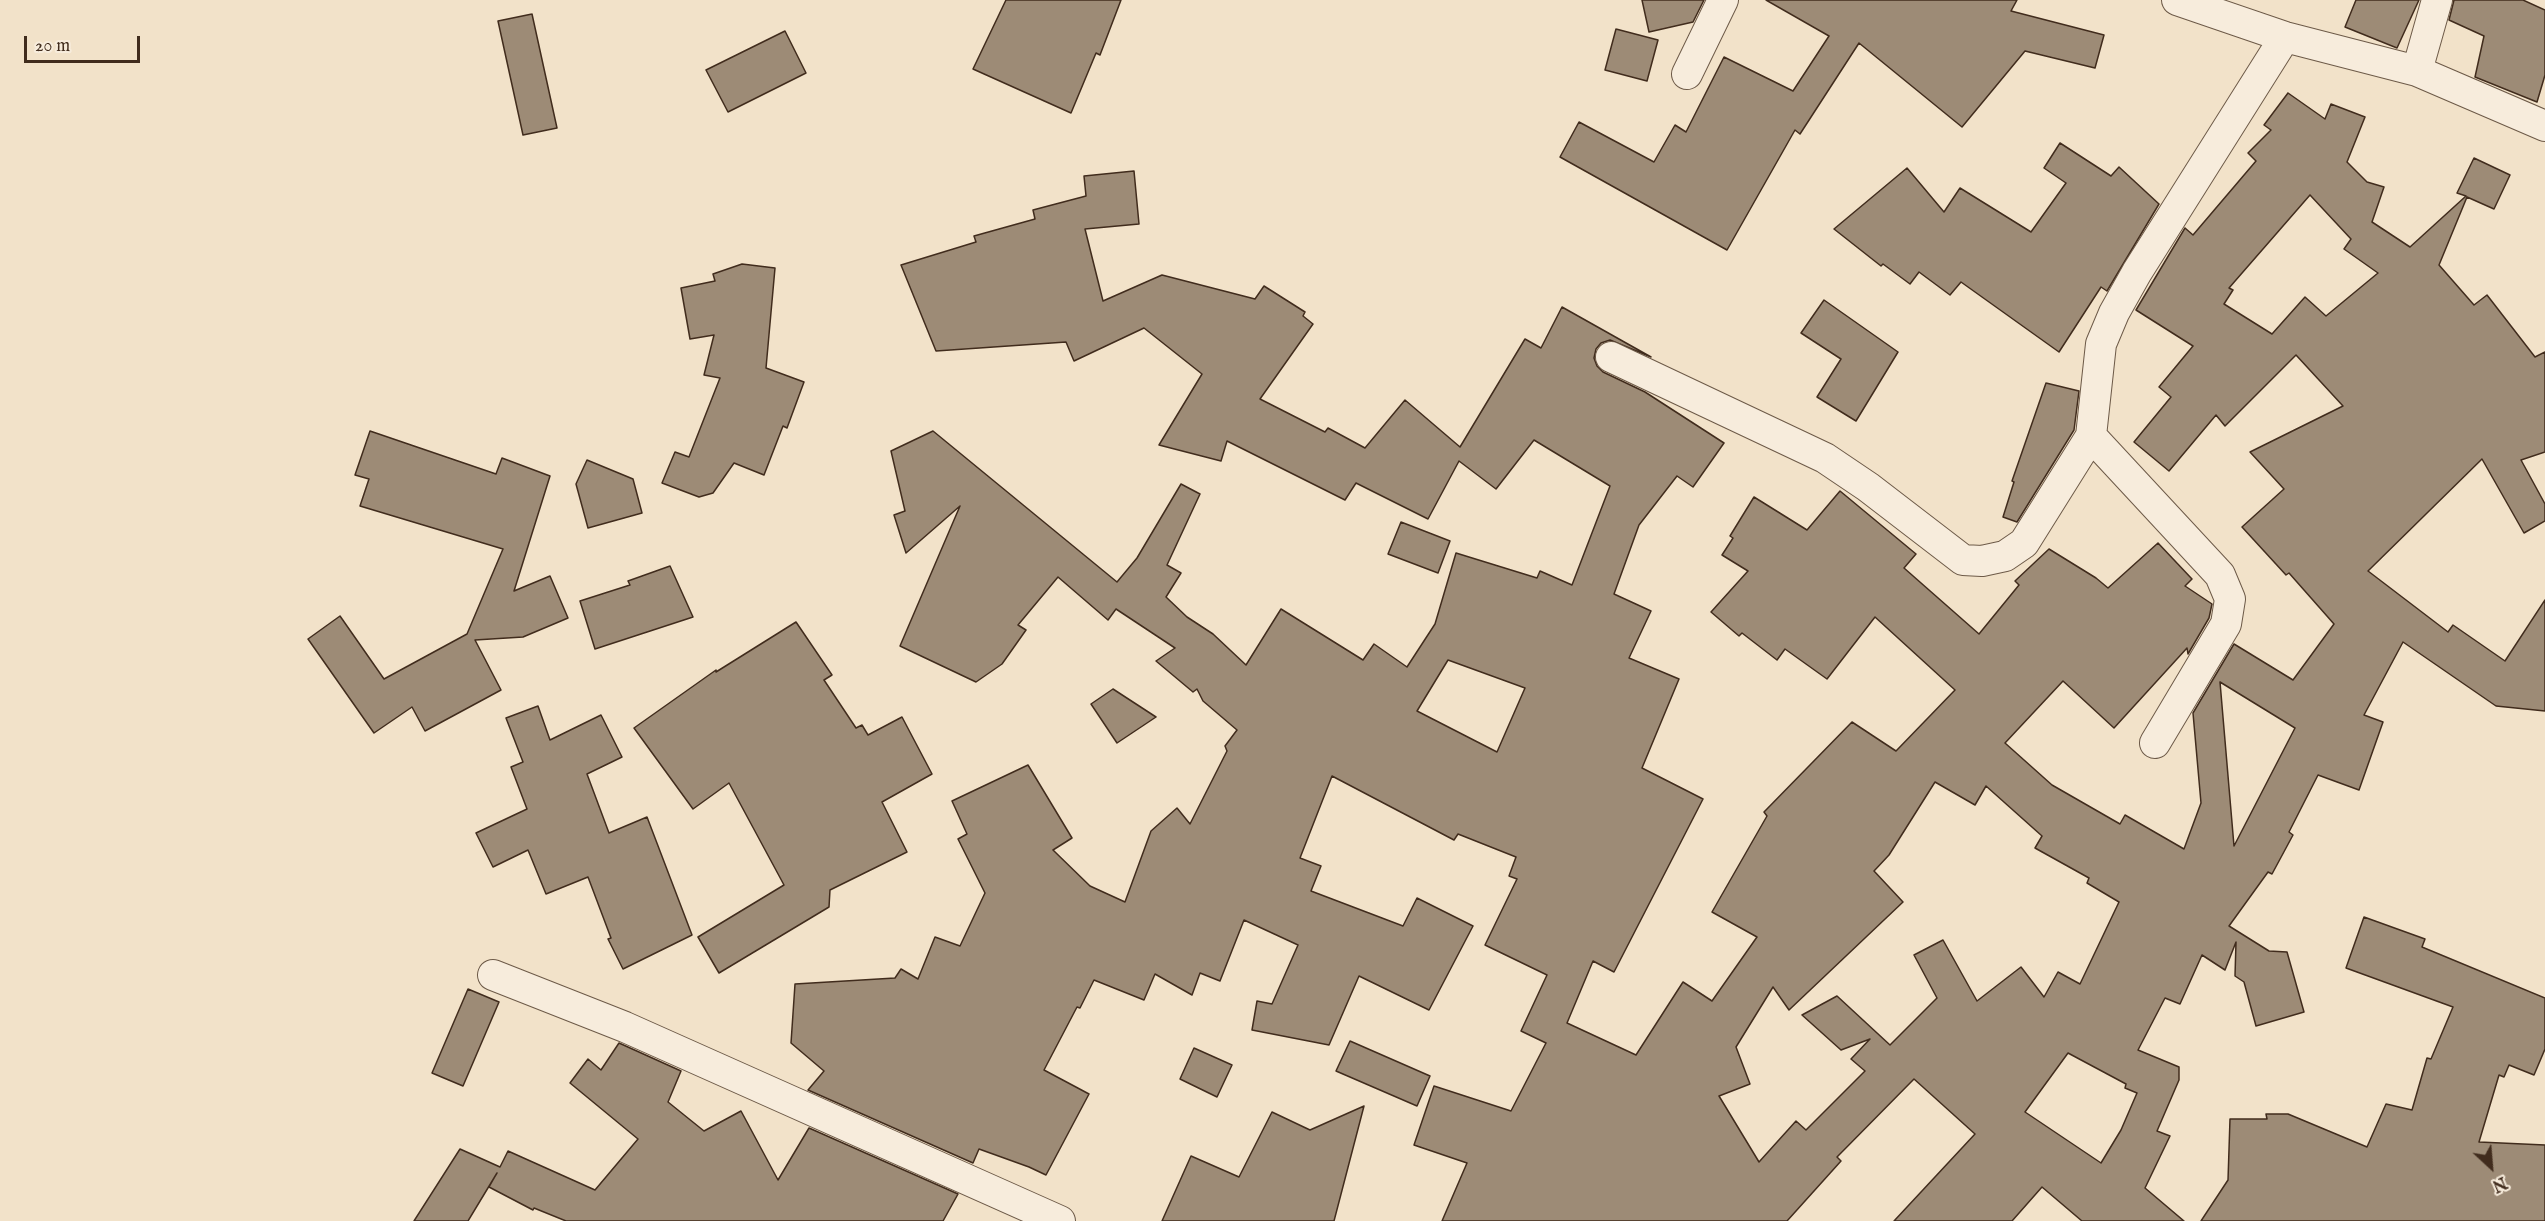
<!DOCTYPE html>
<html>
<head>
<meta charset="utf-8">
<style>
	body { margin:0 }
	#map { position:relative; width:2545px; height:1221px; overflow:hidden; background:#f2e2c9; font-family:"IM FELL English",serif }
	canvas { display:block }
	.north { position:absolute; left:2461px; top:1137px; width:60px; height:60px; -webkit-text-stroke:4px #f7ecdc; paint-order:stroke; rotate:154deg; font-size:16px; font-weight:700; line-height:24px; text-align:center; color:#412c1d }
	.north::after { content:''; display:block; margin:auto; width:21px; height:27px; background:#412c1d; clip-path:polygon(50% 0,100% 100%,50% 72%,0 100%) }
	.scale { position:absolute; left:24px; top:36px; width:116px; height:27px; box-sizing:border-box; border:3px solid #412c1d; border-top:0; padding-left:8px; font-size:18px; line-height:21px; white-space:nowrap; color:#412c1d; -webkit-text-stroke:4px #f7ecdc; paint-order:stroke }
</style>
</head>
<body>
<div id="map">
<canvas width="2545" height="1221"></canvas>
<div class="north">N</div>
<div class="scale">20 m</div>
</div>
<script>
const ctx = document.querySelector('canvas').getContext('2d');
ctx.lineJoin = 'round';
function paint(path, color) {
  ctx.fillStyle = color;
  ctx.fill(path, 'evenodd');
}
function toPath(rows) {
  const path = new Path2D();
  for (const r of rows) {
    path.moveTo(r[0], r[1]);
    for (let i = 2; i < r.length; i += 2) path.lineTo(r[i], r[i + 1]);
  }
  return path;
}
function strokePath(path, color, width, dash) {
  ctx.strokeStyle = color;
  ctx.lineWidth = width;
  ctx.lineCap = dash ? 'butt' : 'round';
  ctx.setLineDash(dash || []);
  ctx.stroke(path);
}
const building = toPath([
	[1006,0,1121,0,1100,55,1096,53,1071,113,973,69,1006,0],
	[1642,0,1704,0,1693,22,1649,32,1642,0],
	[1766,0,2017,0,2011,11,2104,35,2095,68,2025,51,1962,127,1859,43,1800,134,1795,130,1727,250,1560,157,1579,122,1654,162,1675,125,1686,132,1724,57,1793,91,1829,36,1766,0],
	[2356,0,2419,0,2397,48,2345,27,2356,0],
	[2454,0,2523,0,2545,10,2545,75,2537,102,2475,77,2484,36,2449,20,2454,0],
	[532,14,557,128,523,135,498,21,532,14],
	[1616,29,1658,40,1647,81,1605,70,1616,29],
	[785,31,806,73,728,112,706,70,785,31],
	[2288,93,2325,119,2331,104,2365,117,2347,162,2367,182,2384,187,2372,222,2410,247,2466,196,2457,193,2474,158,2510,175,2494,209,2467,197,2439,265,2474,305,2487,295,2535,357,2545,352,2545,452,2521,460,2545,504,2545,521,2524,533,2482,459,2368,571,2448,632,2453,625,2505,661,2545,600,2545,711,2496,706,2403,642,2364,715,2383,722,2359,790,2318,775,2289,832,2293,835,2272,874,2268,872,2229,926,2269,951,2287,952,2304,1012,2256,1026,2244,982,2235,976,2236,942,2225,970,2202,955,2180,1004,2165,998,2138,1050,2179,1067,2179,1080,2157,1131,2170,1136,2145,1188,2184,1221,2082,1221,2042,1187,2012,1221,1894,1221,1975,1134,1914,1079,1837,1157,1841,1161,1787,1221,1442,1221,1467,1163,1414,1145,1434,1086,1511,1111,1546,1043,1521,1031,1547,975,1485,945,1517,879,1509,876,1516,857,1458,834,1454,840,1332,776,1300,858,1321,866,1311,891,1403,926,1417,898,1473,926,1429,1010,1359,976,1329,1045,1252,1030,1257,1001,1272,1004,1298,945,1244,920,1220,981,1200,973,1192,995,1155,974,1144,1000,1094,980,1080,1008,1077,1007,1044,1070,1089,1094,1046,1175,1029,1167,979,1149,973,1163,808,1090,824,1071,791,1043,795,984,895,978,901,969,918,979,935,937,960,946,985,893,958,839,967,834,952,801,1028,765,1072,838,1053,850,1090,886,1125,902,1151,831,1177,808,1190,824,1227,751,1225,746,1237,730,1203,701,1197,689,1193,692,1156,661,1175,648,1116,609,1108,620,1058,577,1018,625,1026,630,1002,664,976,682,900,646,960,506,906,553,894,515,905,511,891,451,933,431,1117,582,1137,558,1181,484,1200,494,1167,565,1181,573,1166,597,1187,617,1213,634,1246,665,1281,609,1363,660,1374,644,1407,667,1435,624,1456,553,1537,578,1540,571,1572,585,1610,486,1534,440,1496,489,1459,461,1428,519,1356,483,1345,500,1227,441,1221,461,1159,445,1202,374,1144,328,1074,361,1066,342,936,351,901,265,976,242,974,236,1035,219,1033,210,1086,196,1084,176,1134,171,1139,224,1085,229,1103,301,1162,275,1255,299,1264,286,1305,312,1303,316,1313,324,1260,399,1325,432,1328,428,1365,448,1405,400,1460,447,1525,339,1541,348,1562,307,1651,357,1610,340,1601,343,1596,349,1594,358,1597,366,1603,372,1645,392,1724,443,1693,487,1677,476,1639,525,1614,594,1651,611,1629,658,1679,679,1642,768,1703,799,1614,972,1593,961,1567,1023,1636,1055,1683,982,1712,1001,1757,937,1712,912,1767,816,1764,812,1852,722,1896,751,1955,690,1875,617,1827,679,1785,649,1777,660,1742,633,1739,636,1711,612,1748,571,1722,555,1733,538,1730,536,1754,497,1807,530,1840,491,1916,554,1904,568,1979,634,2019,585,2015,581,2049,549,2096,578,2108,588,2158,543,2192,579,2185,586,2212,604,2209,618,2188,654,2187,648,2114,728,2063,681,2005,743,2052,785,2120,824,2125,815,2184,849,2201,803,2193,713,2234,644,2293,680,2334,624,2289,573,2286,575,2242,527,2284,489,2250,452,2343,406,2296,355,2225,426,2216,415,2169,471,2134,442,2171,397,2159,387,2193,346,2136,310,2185,228,2193,235,2256,161,2248,153,2271,130,2264,125,2288,93],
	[2310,195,2351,239,2344,249,2378,273,2326,316,2305,297,2272,334,2224,304,2233,290,2229,288,2310,195],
	[1448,660,1525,688,1497,752,1417,711,1448,660],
	[2220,682,2295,728,2234,846,2220,682],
	[1935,782,1975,805,1986,786,2042,836,2035,848,2089,878,2087,883,2119,902,2080,984,2058,972,2044,997,2021,967,1977,1001,1943,940,1914,955,1937,998,1890,1045,1837,996,1802,1015,1841,1050,1870,1039,1851,1059,1865,1071,1806,1130,1796,1121,1759,1162,1719,1096,1750,1084,1736,1047,1773,987,1789,1010,1903,902,1874,871,1889,855,1935,782],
	[2068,1053,2126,1084,2125,1088,2137,1093,2121,1130,2101,1163,2025,1112,2068,1053],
	[2060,143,2111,176,2119,167,2159,204,2107,291,2101,287,2059,352,1961,282,1950,295,1919,272,1910,284,1883,264,1881,266,1834,229,1907,168,1944,212,1960,188,2031,232,2066,183,2044,168,2060,143],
	[742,264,775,268,766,368,804,382,787,428,783,426,764,475,734,463,713,493,699,497,662,483,675,452,689,457,720,378,704,375,714,335,690,339,681,288,715,281,713,274,742,264],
	[1824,300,1898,352,1856,421,1817,397,1841,359,1801,333,1824,300],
	[2046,383,2079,391,2074,430,2017,522,2003,517,2014,482,2012,481,2046,383],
	[370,431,496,474,502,458,550,476,514,591,550,576,568,618,523,637,475,640,501,690,425,731,412,707,374,733,308,639,340,616,384,679,467,634,503,549,360,506,369,479,355,475,370,431],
	[587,460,633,479,642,513,588,528,576,484,587,460],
	[1401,522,1450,541,1438,573,1388,554,1401,522],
	[670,566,693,617,595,649,580,601,630,585,628,581,670,566],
	[796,622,832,675,824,680,856,728,862,725,868,735,902,717,932,774,882,802,907,852,830,890,829,907,719,973,698,937,784,885,729,783,693,809,634,728,716,670,716,672,796,622],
	[1113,689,1156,717,1117,743,1091,704,1113,689],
	[538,706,550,740,601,715,622,757,587,774,609,833,647,817,692,935,623,969,608,939,611,938,588,877,546,894,528,850,493,867,476,833,527,809,511,767,523,762,506,718,538,706],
	[2364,917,2425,939,2422,947,2545,998,2545,1049,2534,1075,2509,1065,2504,1077,2499,1075,2479,1142,2545,1145,2545,1221,2201,1221,2228,1180,2230,1119,2267,1119,2266,1114,2288,1114,2367,1147,2386,1104,2412,1110,2427,1058,2431,1059,2453,1007,2346,968,2364,917],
	[468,989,499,1002,463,1086,432,1073,468,989],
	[1350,1041,1430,1076,1417,1106,1336,1071,1350,1041],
	[619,1043,681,1071,668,1102,704,1131,741,1111,778,1180,809,1128,958,1194,943,1221,566,1221,534,1208,533,1210,489,1187,497,1173,468,1221,414,1221,460,1149,500,1167,508,1151,595,1190,638,1139,570,1083,588,1059,601,1070,619,1043],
	[1194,1048,1232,1065,1217,1097,1180,1079,1194,1048],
	[1364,1106,1334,1221,1162,1221,1191,1156,1239,1177,1272,1112,1310,1130,1364,1106]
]);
const street = toPath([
	[2177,0,2285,37,2417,71,2545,126],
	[2417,71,2437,0],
	[1687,74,1723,0],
	[1611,357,1825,458,1868,487,1963,560,1982,561,2005,556,2024,543,2091,436,2101,344,2114,313,2137,272,2285,37],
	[2091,436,2220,575,2230,599,2226,624,2155,743],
	[493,975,625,1027,1060,1221]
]);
paint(building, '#9d8b76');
strokePath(building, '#412c1d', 1.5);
strokePath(street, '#6d5a48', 32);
strokePath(street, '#f7ecdc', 30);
</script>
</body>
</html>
